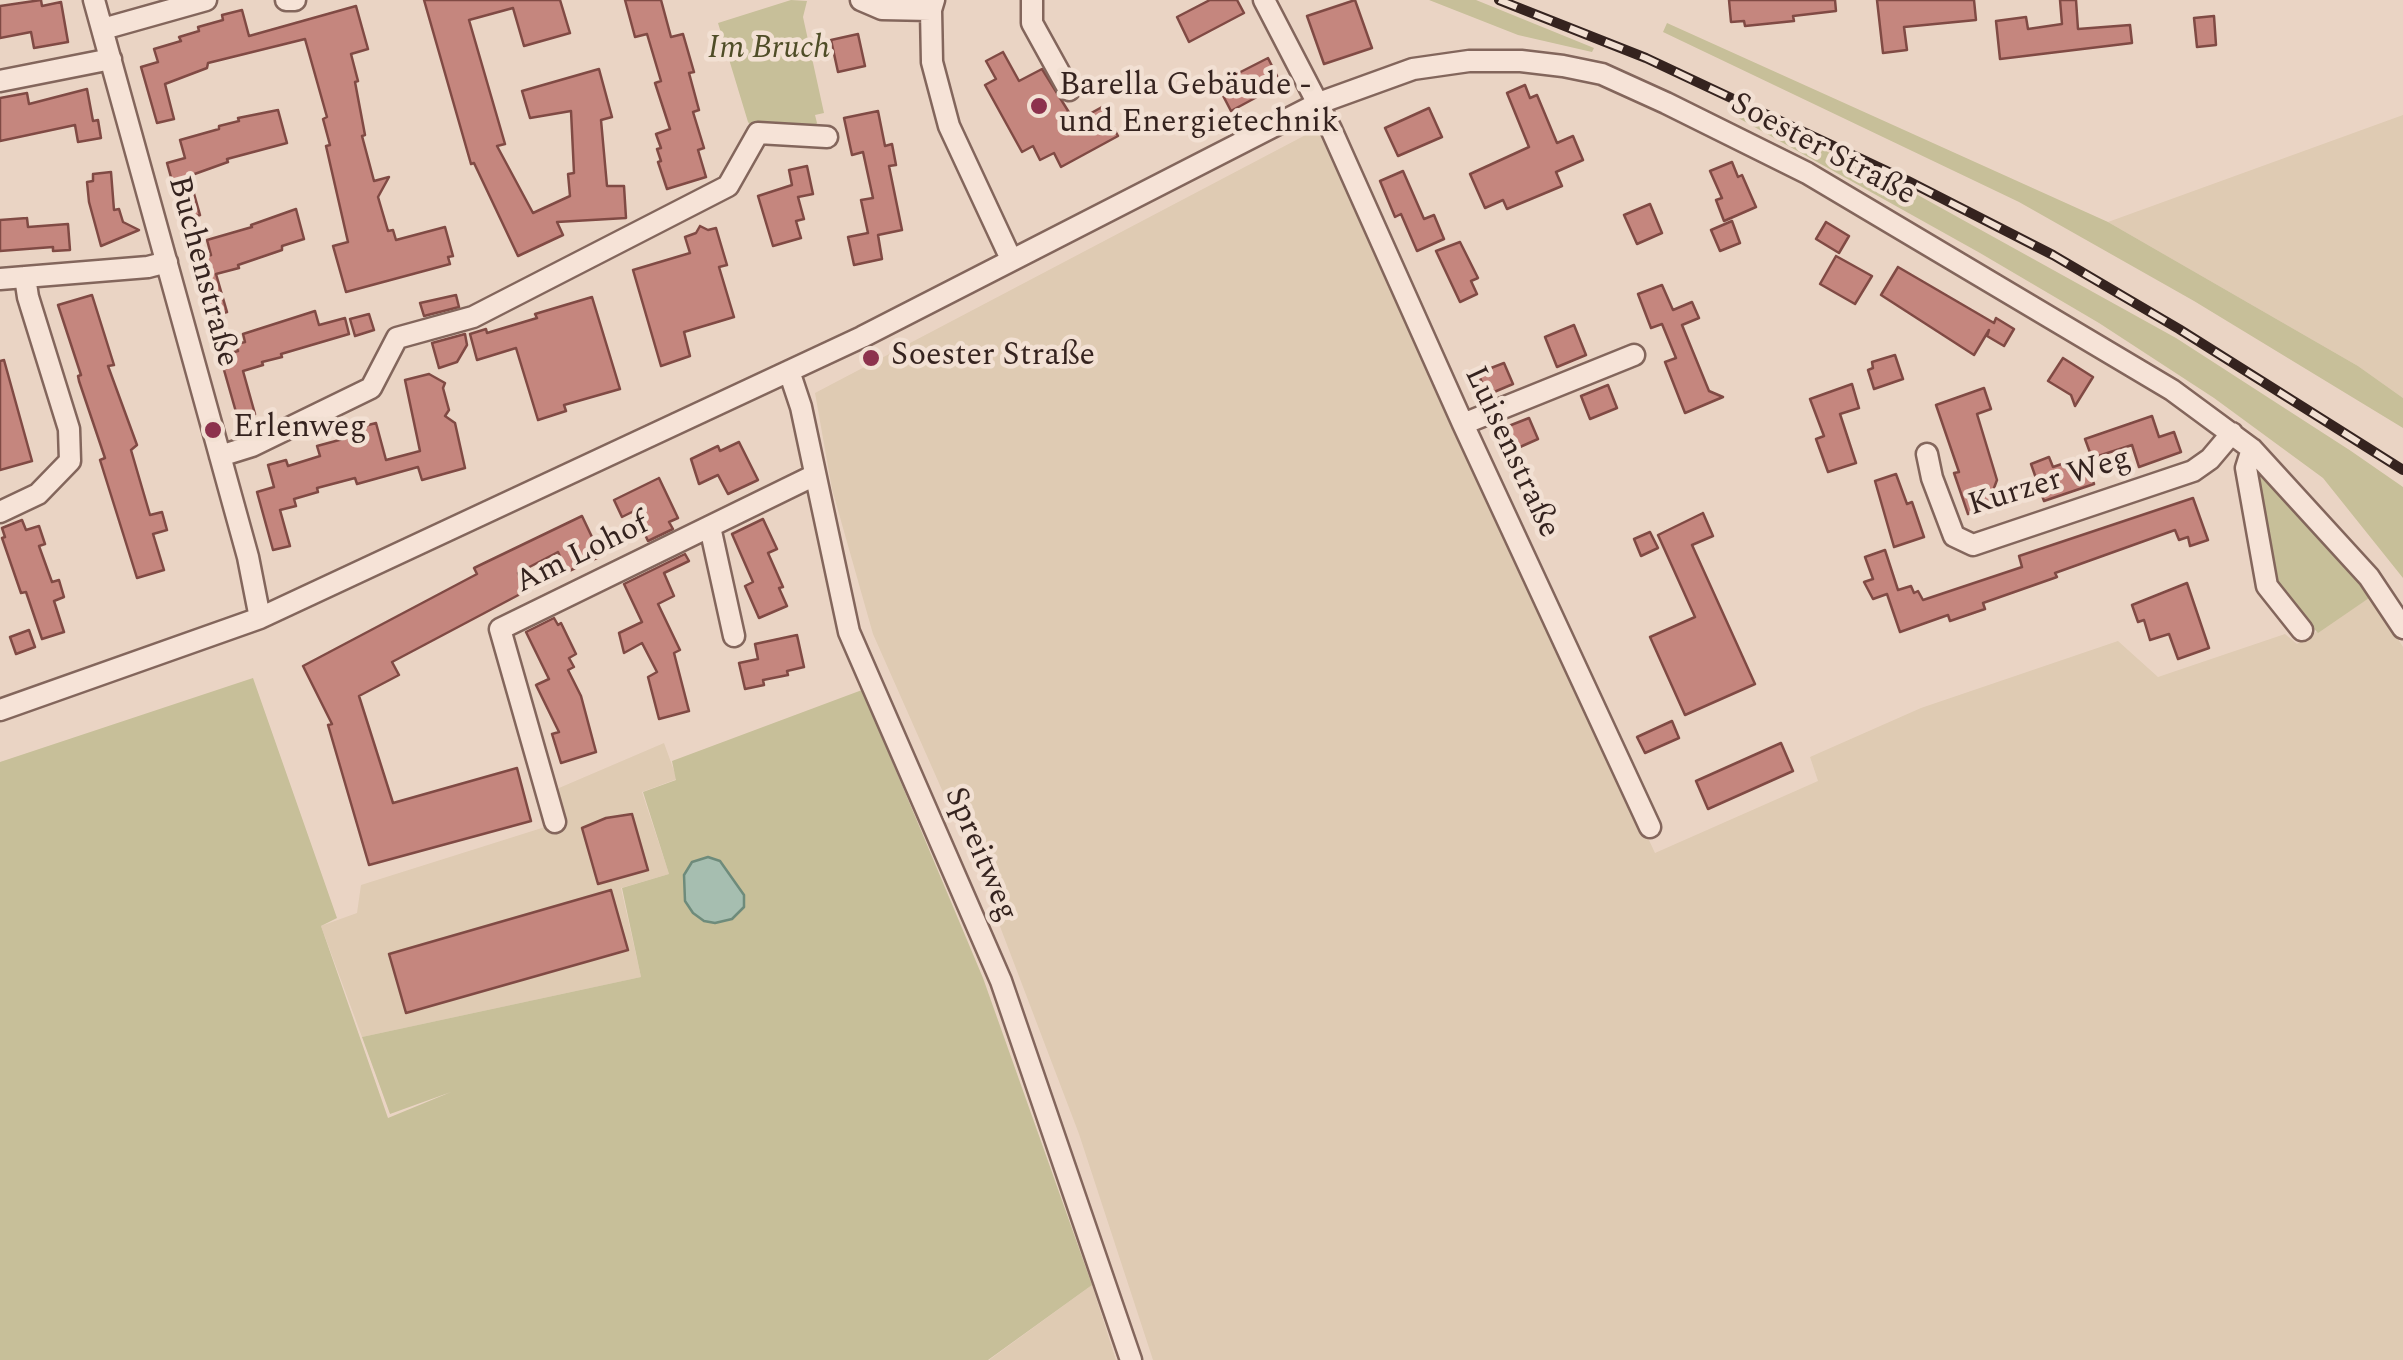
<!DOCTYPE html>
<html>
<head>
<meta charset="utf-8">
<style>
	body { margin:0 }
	canvas { display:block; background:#ead4c4 }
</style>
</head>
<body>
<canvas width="2403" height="1360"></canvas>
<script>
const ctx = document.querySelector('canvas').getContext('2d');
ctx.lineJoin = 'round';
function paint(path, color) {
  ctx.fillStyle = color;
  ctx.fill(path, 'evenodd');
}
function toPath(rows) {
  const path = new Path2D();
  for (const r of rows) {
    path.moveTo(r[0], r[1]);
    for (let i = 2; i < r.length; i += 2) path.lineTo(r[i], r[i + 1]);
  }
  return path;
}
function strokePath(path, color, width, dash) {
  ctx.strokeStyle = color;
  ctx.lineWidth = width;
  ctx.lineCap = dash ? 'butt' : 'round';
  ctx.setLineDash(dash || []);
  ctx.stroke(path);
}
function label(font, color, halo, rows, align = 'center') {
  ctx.font = font + ' Spectral,serif';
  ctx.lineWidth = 9;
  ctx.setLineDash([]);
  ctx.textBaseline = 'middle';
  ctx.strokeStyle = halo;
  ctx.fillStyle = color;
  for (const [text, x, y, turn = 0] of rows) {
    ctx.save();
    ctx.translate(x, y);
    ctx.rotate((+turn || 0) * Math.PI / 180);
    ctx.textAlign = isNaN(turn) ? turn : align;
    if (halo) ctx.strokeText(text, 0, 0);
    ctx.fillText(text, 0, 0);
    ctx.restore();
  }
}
const farmland = toPath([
	[2403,115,2403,398,2358,366,2108,222],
	[1317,129,1655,853,1818,781,1810,757,1921,708,2118,641,2158,677,2285,634,2297,644,2372,596,2403,647,2403,1360,1153,1360,1079,1134,985,887,873,634,832,489,815,393],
	[664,743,677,779,642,792,669,874,621,888,641,977,362,1037,321,926,357,913,361,885,545,827,559,788],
	[1092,1285,1116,1360,989,1360]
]);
const green = toPath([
	[791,0,807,1,803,17,824,113,815,115,817,123,812,131,753,128,748,122,718,23],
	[1429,0,1476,0,1594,48,1592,52,1518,35],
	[1667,23,2108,222,2358,366,2403,398,2403,428,2194,301,2019,202,1663,32],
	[1736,109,1907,189,2176,338,2351,451,2403,487,2403,578,2323,478,2214,398,2099,323,1980,253,1733,115],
	[2256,467,2363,582,2372,596,2318,633,2278,591],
	[253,678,337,918,321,926,388,1118,451,1092,390,1114,362,1037,641,977,622,888,669,874,643,792,676,780,672,761,862,690,983,978,1092,1285,988,1360,0,1360,0,762]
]);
const water = toPath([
	[708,857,720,861,744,895,744,907,732,919,715,923,704,921,693,913,685,901,684,875,692,862,708,857]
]);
const building = toPath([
	[41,0,42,6,61,2,68,42,34,48,31,32,0,38,0,6,41,0],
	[424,0,560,0,570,33,524,46,513,8,469,20,505,144,497,146,533,213,570,196,568,174,574,173,571,111,530,118,522,91,599,69,612,117,601,120,607,186,624,186,626,218,557,222,563,235,518,256,474,163,471,164,424,0],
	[625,0,661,0,671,37,683,34,694,72,689,73,699,110,693,112,704,148,698,150,706,177,667,189,658,162,661,161,657,149,661,148,656,134,670,129,655,83,661,81,647,34,635,37,625,0],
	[1210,0,1237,0,1244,13,1189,42,1177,17,1210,0],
	[1355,0,1372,48,1324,64,1307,16,1355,0],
	[1729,0,1835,0,1836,11,1793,16,1794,21,1745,26,1744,21,1731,22,1729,0],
	[1877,0,1974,0,1976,20,1904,27,1907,50,1883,53,1877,0],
	[2060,0,2076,0,2078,29,2130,25,2132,43,2000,59,1996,21,2026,17,2028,29,2062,24,2060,0],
	[356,6,368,49,351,54,358,81,355,82,365,135,362,136,374,181,389,177,378,197,388,231,393,230,396,240,445,227,453,256,448,257,450,264,346,292,333,246,348,242,326,146,330,145,323,119,327,117,305,39,208,63,207,68,165,84,174,119,157,123,141,67,158,62,154,49,181,41,179,37,199,31,198,27,223,20,222,15,242,10,249,36,356,6],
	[2214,16,2216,45,2197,47,2194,18,2214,16],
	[858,34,865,66,838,72,831,40,858,34],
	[1003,52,1019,81,1042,69,1075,122,1102,107,1118,136,1061,167,1054,153,1040,160,1033,146,1022,152,985,85,996,79,986,61,1003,52],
	[1268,58,1281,84,1231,111,1217,84,1268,58],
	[1525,85,1530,98,1537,95,1557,143,1573,136,1583,160,1556,172,1562,186,1507,209,1503,200,1485,208,1470,174,1529,147,1507,93,1525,85],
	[87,89,93,121,98,120,101,138,78,142,75,125,0,141,0,98,27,93,29,104,87,89],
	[1429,108,1442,137,1398,156,1385,128,1429,108],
	[278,110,287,143,227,159,228,162,189,176,200,215,183,220,167,163,185,158,180,140,219,129,219,126,239,121,238,118,278,110],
	[878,111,885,146,892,144,896,165,889,166,902,230,878,235,882,259,854,265,848,237,868,233,861,200,873,198,863,152,852,155,844,118,878,111],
	[1732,162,1738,177,1742,175,1756,207,1724,221,1716,200,1722,198,1710,171,1732,162],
	[807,166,813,194,798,197,804,219,796,221,801,238,773,246,758,196,792,185,789,170,807,166],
	[1403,171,1424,219,1434,215,1444,239,1417,251,1401,214,1395,217,1380,181,1403,171],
	[111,172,114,210,119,209,123,222,139,230,101,246,89,202,87,182,93,181,93,174,111,172],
	[1650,204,1662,233,1637,244,1624,215,1650,204],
	[296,209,304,239,282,246,282,250,238,265,239,268,216,274,227,312,210,317,194,260,211,255,207,240,252,227,251,225,296,209],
	[27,218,28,227,68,224,70,250,53,251,53,247,0,251,0,220,27,218],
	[1732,221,1740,243,1720,251,1711,230,1732,221],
	[1826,222,1849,236,1839,253,1816,239,1826,222],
	[700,226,708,230,716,228,727,265,719,267,734,317,684,332,690,356,661,366,633,270,690,253,685,237,696,233,700,226],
	[1460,242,1478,278,1471,281,1477,294,1460,302,1436,251,1460,242],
	[1836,256,1872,276,1855,304,1820,284,1836,256],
	[1898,267,1994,323,1996,318,2014,329,2004,346,1987,336,1989,330,1974,355,1881,295,1898,267],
	[1662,285,1673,310,1692,302,1699,318,1682,325,1709,391,1723,397,1685,413,1665,362,1676,358,1662,324,1651,328,1638,294,1662,285],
	[92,295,114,365,108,366,137,445,131,450,150,515,162,512,167,530,153,534,164,570,137,578,100,460,105,458,79,381,78,376,81,375,58,305,92,295],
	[456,295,459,307,424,316,420,303,456,295],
	[592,297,620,389,564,405,566,411,538,420,516,348,477,360,470,334,486,329,487,333,537,318,535,314,592,297],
	[315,311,319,325,345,318,349,334,281,354,282,357,262,362,263,365,243,371,255,414,238,419,220,356,238,351,236,344,245,342,243,334,315,311],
	[369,314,374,330,355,336,350,319,369,314],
	[1574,325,1586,355,1557,367,1545,337,1574,325],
	[465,334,467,345,457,362,439,368,432,343,465,334],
	[1895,355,1903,379,1874,389,1868,370,1873,368,1872,362,1895,355],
	[2063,358,2093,377,2075,406,2071,395,2048,381,2063,358],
	[4,360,32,461,0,470,0,361,4,360],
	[1504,363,1513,384,1487,395,1478,373,1504,363],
	[429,374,445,383,443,388,449,410,445,416,455,423,465,468,422,480,418,467,357,484,355,478,317,488,318,492,294,499,296,506,280,510,290,546,273,550,257,492,274,487,268,465,286,460,288,466,320,456,317,446,343,439,341,432,376,423,386,460,420,451,405,380,429,374],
	[1852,384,1859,408,1840,414,1856,463,1828,472,1816,439,1824,436,1810,399,1852,384],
	[1608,385,1617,408,1590,419,1581,396,1608,385],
	[1984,388,1991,409,1977,414,1997,480,1994,488,1999,504,1968,514,1954,473,1959,472,1936,405,1984,388],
	[2152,416,2159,437,2174,432,2181,452,2139,467,2132,445,2092,458,2085,439,2152,416],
	[1529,418,1538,439,1511,451,1501,429,1529,418],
	[739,442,758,480,728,494,718,475,699,484,691,459,718,446,720,451,739,442],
	[2085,456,2094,484,2044,501,2031,464,2049,457,2053,467,2085,456],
	[1896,474,1907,504,1912,502,1924,537,1894,547,1875,481,1896,474],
	[659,478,678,518,669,522,673,529,648,541,634,511,622,517,614,500,659,478],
	[2193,498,2208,540,2190,546,2188,537,2179,540,2175,530,2055,573,2057,577,1983,603,1985,609,1950,621,1948,615,1900,632,1887,594,1873,599,1864,582,1873,579,1865,557,1885,550,1898,590,1911,586,1914,593,1918,591,1923,600,2022,567,2019,556,2193,498],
	[1703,513,1713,536,1692,545,1755,684,1685,715,1650,637,1695,617,1658,535,1703,513],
	[582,516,601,556,567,572,558,552,518,573,526,591,392,662,399,675,359,696,393,803,517,768,531,821,369,865,328,725,332,724,303,666,477,574,474,568,582,516],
	[763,519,777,549,768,553,783,587,779,588,787,606,759,618,745,586,753,582,732,534,763,519],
	[22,520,26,530,39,526,45,544,39,546,52,582,59,580,64,597,54,601,64,632,42,639,26,592,21,593,2,538,5,537,2,528,22,520],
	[1650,532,1658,548,1641,556,1634,539,1650,532],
	[685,554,689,561,664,573,674,596,658,604,680,650,674,653,689,711,659,719,648,677,657,672,642,643,624,653,619,633,642,622,624,584,685,554],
	[2187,583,2209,648,2178,659,2169,634,2150,640,2144,620,2138,622,2132,605,2187,583],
	[554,618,558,625,561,623,576,654,569,658,574,667,568,670,581,696,596,752,561,763,552,734,559,732,536,685,549,679,526,632,554,618],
	[29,630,35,647,16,654,10,637,29,630],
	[797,635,804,667,787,671,788,675,763,680,764,685,745,689,739,663,758,659,755,644,797,635],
	[1672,721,1679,738,1645,753,1637,737,1672,721],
	[1781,743,1793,771,1708,809,1696,781,1781,743],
	[632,814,648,870,598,884,582,828,606,818,632,814],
	[611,890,628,950,406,1013,389,954,611,890]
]);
const minor = toPath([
	[94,0,248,557,260,618],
	[286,0,295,0],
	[861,0,882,9,931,10],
	[934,0,931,10,932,62,949,126,1011,259],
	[1032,0,1032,23,1069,90],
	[1264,0,1331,129,1463,424,1650,827],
	[103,29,206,0],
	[0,81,111,59],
	[0,279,148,267,167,262],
	[789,371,801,407,849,632,1001,981,1131,1360],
	[1463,424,1634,355],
	[2252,449,2246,468,2267,586,2302,630],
	[1927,454,1932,478,1954,536,1973,545,2193,471,2210,459,2232,433],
	[220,456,252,446,371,388,397,338,473,317,728,186,758,133,827,137],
	[0,512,38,494,70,461,69,429,28,297,25,277],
	[710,527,734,636],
	[0,710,260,618,862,337,1319,103,1413,69,1469,61,1521,61,1563,66,1602,74,1666,103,1807,173,2172,390,2252,449,2369,577,2403,628],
	[555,822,500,629,815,475]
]);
const rail = toPath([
	[1499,0,1646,58,1908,181,2053,255,2179,329,2403,470]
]);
const markers = [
	[1039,106,10,"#8d324d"],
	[871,358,10,"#8d324d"],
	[213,430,10,"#8d324d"]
];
const parkNames = [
	["Im Bruch",769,51]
];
const poiNames = [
	["Barella Gebäude -",1059,88],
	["und Energietechnik",1059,125],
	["Soester Straße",891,358],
	["Erlenweg",233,430]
];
const streetNames = [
	["Soester Straße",1822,151,28],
	["Buchenstraße",201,272,75],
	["Luisenstraße",1510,453,65],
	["Kurzer Weg",2050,484,-17],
	["Am Lohof",583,555,-26],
	["Spreitweg",979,855,67]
];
paint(farmland, '#dfcbb3');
paint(green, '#c7bf99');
paint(water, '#a6beb0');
strokePath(water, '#6e8b7b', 2.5);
paint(building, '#c5867e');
strokePath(building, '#804a44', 2.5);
strokePath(minor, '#83665c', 25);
strokePath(minor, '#f6e3d7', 20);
strokePath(rail, '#35231f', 10);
strokePath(rail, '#f2e0d3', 6, [19]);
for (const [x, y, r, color] of markers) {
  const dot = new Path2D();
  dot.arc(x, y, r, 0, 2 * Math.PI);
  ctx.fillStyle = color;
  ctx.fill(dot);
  strokePath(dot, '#f2e0d3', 4);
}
label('italic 32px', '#4f4d27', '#f2e0d3', parkNames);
label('32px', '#35231f', '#f2e0d3', poiNames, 'left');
label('32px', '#35231f', '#f2e0d3', streetNames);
</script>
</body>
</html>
